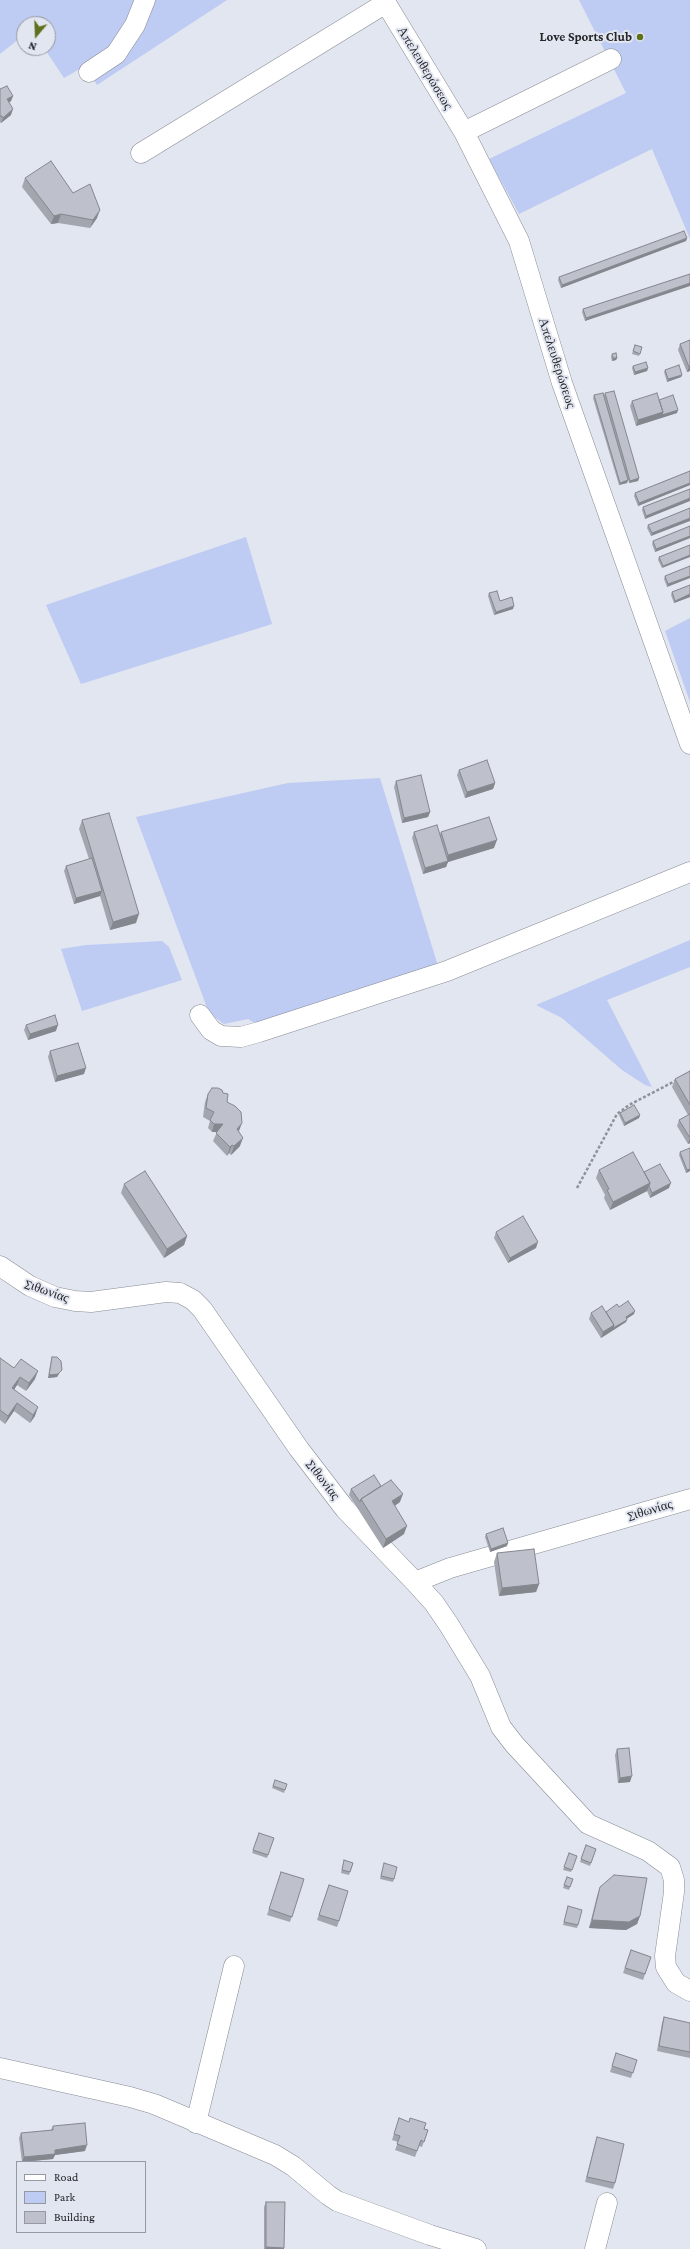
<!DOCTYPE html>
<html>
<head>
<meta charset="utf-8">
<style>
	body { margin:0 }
	#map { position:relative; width:690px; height:2249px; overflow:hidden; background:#e2e6f0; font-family:"Crimson Pro",serif }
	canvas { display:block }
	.legend { position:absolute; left:16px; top:2161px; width:130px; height:72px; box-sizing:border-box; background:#e2e6f0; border:1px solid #9699a1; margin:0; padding:5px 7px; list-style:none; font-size:12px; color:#25262a }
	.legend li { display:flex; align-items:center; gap:8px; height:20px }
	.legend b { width:20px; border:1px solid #9699a1 }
	.north { position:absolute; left:16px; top:16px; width:40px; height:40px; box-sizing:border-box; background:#e2e6f0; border:1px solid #9699a1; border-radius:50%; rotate:199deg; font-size:11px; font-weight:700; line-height:16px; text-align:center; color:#25262a }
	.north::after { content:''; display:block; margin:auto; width:14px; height:18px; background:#60711d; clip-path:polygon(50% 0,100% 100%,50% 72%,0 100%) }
</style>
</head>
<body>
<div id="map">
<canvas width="690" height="2249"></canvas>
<ul class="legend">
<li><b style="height:5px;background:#fff"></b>Road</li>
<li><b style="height:11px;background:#becbf2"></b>Park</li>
<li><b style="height:11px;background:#bec1cb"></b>Building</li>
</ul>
<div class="north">N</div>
</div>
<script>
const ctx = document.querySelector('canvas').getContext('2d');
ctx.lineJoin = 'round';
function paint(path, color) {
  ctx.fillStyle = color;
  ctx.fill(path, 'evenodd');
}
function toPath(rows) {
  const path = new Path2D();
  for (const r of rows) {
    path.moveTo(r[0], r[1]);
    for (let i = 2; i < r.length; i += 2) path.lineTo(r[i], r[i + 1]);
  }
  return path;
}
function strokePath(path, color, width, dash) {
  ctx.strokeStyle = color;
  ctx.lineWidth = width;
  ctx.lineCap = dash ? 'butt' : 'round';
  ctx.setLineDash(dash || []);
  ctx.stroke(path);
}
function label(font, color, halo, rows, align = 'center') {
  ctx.font = font + ' "Crimson Pro",serif';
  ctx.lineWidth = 4;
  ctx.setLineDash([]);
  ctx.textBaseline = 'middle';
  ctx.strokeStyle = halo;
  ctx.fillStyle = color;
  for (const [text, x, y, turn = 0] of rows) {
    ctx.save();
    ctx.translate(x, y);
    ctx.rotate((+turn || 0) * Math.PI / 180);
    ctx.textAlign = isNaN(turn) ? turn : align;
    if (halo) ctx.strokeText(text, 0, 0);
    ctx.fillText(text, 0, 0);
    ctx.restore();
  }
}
const green = toPath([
	[0,0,227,0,97,85,85,66,64,78,44,48,48,48,48,24,24,24,24,35,0,54],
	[579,0,690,0,690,239,652,149,519,214,489,159,626,93],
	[246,537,272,624,81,684,46,605],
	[690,618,690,702,665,631],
	[380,778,439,969,262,1028,248,1019,224,1024,209,1013,136,817,288,783],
	[690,940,690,967,607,1000,652,1087,645,1085,622,1070,562,1018,536,1005],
	[162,941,169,947,182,980,82,1011,61,949,86,945]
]);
const path = toPath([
	[577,1188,617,1114,629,1105,677,1080]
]);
const minor = toPath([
	[384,0,464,132,519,241,562,383,690,744],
	[89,72,116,54,135,25,145,0],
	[464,132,611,59],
	[141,153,386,3],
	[200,1015,211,1030,221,1036,241,1037,259,1032,447,971,690,872],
	[0,1266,30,1286,55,1297,75,1301,91,1302,166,1292,180,1293,193,1300,202,1309,299,1449,345,1509,415,1582,450,1568,690,1499],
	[415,1582,434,1603,449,1625,480,1676,501,1727,514,1744,588,1824,648,1851,670,1867,674,1880,674,1892,665,1956,666,1967,676,1983,690,1991],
	[0,2068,130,2097,154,2104,275,2155,293,2166,328,2195,337,2201,430,2235,476,2249],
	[196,2123,234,1966],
	[595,2249,607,2203]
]);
const wall = toPath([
	[0,89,13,96,11,101,9,103,11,115,1,123,0,122],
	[25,178,97,218,90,228,58,223,51,224,22,187],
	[687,238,686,241,561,288,558,280,559,277],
	[690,274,585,321,582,312,583,309],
	[690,340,690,371,687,372,678,350,680,344],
	[635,345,642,347,639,356,632,354],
	[612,354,617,358,616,360,612,361,611,357],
	[633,366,648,368,647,371,634,375,632,368],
	[665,370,682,375,681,377,667,382,664,372],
	[605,393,639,478,638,481,629,483,614,431,628,480,627,483,619,485,593,398,594,395,604,395],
	[659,400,677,413,636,426,630,406,632,401],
	[690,471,690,485,638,506,634,496,635,493],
	[690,489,645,519,642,510,643,507],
	[690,508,651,536,647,528,648,525],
	[690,526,690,538,655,552,652,544,653,541],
	[690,545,662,568,658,560,659,557],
	[690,566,667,587,664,579,665,576],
	[690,585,690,597,674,603,671,595,672,592],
	[489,593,500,601,513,609,494,615,488,596],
	[459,770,495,783,493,789,465,798,457,775],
	[396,781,430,812,428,817,402,823,394,787],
	[82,820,136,923,110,930,100,896,74,904,64,871,66,866,89,859,79,829],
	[414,832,440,834,441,832,494,848,448,862,446,867,423,874,412,838],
	[26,1025,56,1031,28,1040,24,1030],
	[50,1051,84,1074,55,1082,48,1057],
	[690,1071,690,1143,688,1144,677,1126,679,1120,688,1115,672,1087,675,1079],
	[223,1093,239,1131,240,1146,231,1155,229,1153,227,1156,213,1141,217,1132,212,1132,208,1128,210,1121,203,1117,205,1102,208,1094],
	[620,1113,640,1115,639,1118,624,1126,619,1115],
	[680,1152,690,1171,686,1173,679,1155],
	[599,1170,644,1172,669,1188,650,1198,647,1191,610,1210,604,1198,605,1195,596,1178],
	[124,1184,187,1236,184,1245,164,1258,121,1193],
	[496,1232,536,1248,508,1263,494,1238],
	[619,1307,634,1314,626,1319,626,1322,601,1338,589,1319,591,1313,606,1312],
	[52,1357,62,1370,60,1372,57,1377,48,1378,51,1360],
	[0,1358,14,1368,35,1379,26,1391,17,1385,14,1390,35,1416,30,1423,14,1411,5,1424,0,1420],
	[381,1486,400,1502,394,1506,404,1534,383,1548,349,1495,351,1489],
	[486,1534,507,1546,490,1552,485,1537],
	[497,1553,539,1584,536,1592,499,1596,494,1562],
	[617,1749,630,1782,618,1783,615,1755],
	[275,1780,287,1784,284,1793,272,1788],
	[259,1833,274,1838,267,1858,252,1853],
	[586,1845,596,1849,590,1866,580,1862],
	[569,1853,577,1856,571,1872,563,1870],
	[344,1860,353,1863,349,1875,341,1873],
	[383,1866,394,1879,393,1882,380,1879],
	[281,1872,304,1879,290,1922,267,1915],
	[567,1877,573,1879,569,1890,563,1888],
	[329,1885,339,1921,337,1927,317,1920],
	[600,1887,640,1916,637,1924,626,1930,589,1928,597,1896],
	[568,1906,578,1925,577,1928,563,1925],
	[631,1950,651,1957,643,1980,623,1973],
	[664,2017,690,2023,690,2058,657,2051,662,2023],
	[616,2053,637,2060,631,2078,610,2072],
	[399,2118,428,2130,422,2147,419,2146,415,2157,395,2150,398,2142,392,2140],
	[53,2126,85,2151,55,2155,53,2159,22,2162,19,2138,21,2133,51,2130],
	[597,2137,615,2183,613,2189,585,2182,595,2143],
	[266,2202,284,2249,264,2249,264,2207]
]);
const shadedWall = toPath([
	[13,96,11,101,5,105,7,99],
	[13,109,11,115,1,123,3,118],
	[100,210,97,218,90,228,93,220],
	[61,214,58,223,51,224,54,216],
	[687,238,686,241,561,288,562,285],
	[690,283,690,286,585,321,586,318],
	[613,358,617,358,616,360,612,361],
	[690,366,690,371,687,372,689,367],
	[648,368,647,371,634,375,635,372],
	[682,375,681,377,667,382,668,379],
	[678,410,677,413,636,426,638,420,663,412],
	[639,478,638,481,629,483,630,481],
	[628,480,627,483,619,485,620,483],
	[690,483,690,485,638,506,639,503],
	[690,498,690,501,645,519,646,516],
	[690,518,690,521,651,536,652,533],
	[690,536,690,538,655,552,656,549],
	[690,555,690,557,662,568,663,566],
	[690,576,690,578,667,587,668,584],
	[690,594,690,597,674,603,675,601],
	[514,606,513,609,494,615,496,612],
	[495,783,493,789,465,798,467,792],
	[430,812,428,817,402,823,404,818],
	[497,840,494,848,448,862,446,867,423,874,425,868,446,862,448,855],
	[102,891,100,896,74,904,76,898],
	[139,914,136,923,110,930,113,922],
	[58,1025,56,1031,28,1040,30,1034],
	[86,1068,84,1074,55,1082,57,1076],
	[640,1115,639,1118,624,1126,625,1123],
	[242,1123,239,1131,237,1129],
	[214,1124,223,1124,220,1132,212,1132],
	[243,1138,240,1146,231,1155,234,1146],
	[690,1138,690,1143,688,1144],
	[232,1145,229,1153,227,1156,230,1147],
	[690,1169,690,1171,686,1173,687,1170],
	[650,1183,647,1191,610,1210,613,1202],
	[671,1183,669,1188,650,1198,652,1193],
	[187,1236,184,1245,164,1258,167,1249],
	[538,1242,536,1248,508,1263,510,1258],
	[635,1311,634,1314,625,1320,626,1317],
	[627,1320,626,1322,601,1338,603,1332,614,1325],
	[62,1370,60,1372,57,1377,48,1378,49,1375],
	[38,1371,35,1379,26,1391,29,1383],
	[20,1377,17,1385,9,1397,12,1388],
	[17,1403,14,1411,5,1424,8,1416],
	[38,1407,35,1416,30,1423,33,1415],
	[403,1494,400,1502,389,1510,392,1501],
	[407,1526,404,1534,383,1548,386,1539],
	[508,1543,507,1546,490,1552,491,1549],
	[539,1584,536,1592,499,1596,502,1588],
	[632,1776,630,1782,618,1783,620,1778],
	[640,1916,637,1924,626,1930,589,1928,592,1920],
	[87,2145,85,2151,55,2155,53,2159,22,2162,24,2157,55,2150],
	[266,2247,284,2248,284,2249,265,2249]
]);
const building = toPath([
	[7,86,13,96,7,99,13,109,3,118,2,116,0,116,0,89,7,86],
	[51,161,73,193,90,184,100,210,93,220,61,214,54,216,25,178,51,161],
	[684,231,687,238,562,285,559,277,684,231],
	[690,274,690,283,586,318,583,309,690,274],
	[690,340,690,366,689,367,680,344,690,340],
	[635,345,642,347,640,354,633,351,635,345],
	[616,353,617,358,613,358,612,354,616,353],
	[646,362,648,368,635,372,633,366,646,362],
	[679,365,682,375,668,379,665,370,679,365],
	[614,391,639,478,630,481,605,393,614,391],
	[603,393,628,480,620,483,594,395,603,393],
	[657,393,663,412,638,420,632,401,657,393],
	[673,395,678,410,662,415,663,412,659,400,673,395],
	[690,471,690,483,639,503,635,493,690,471],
	[690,489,690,498,646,516,643,507,690,489],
	[690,508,690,518,652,533,648,525,690,508],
	[690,526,690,536,656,549,653,541,690,526],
	[690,545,690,555,663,566,659,557,690,545],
	[690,566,690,576,668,584,665,576,690,566],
	[690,585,690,594,675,601,672,592,690,585],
	[497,591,500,601,512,597,514,606,496,612,489,593,497,591],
	[487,760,495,783,467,792,459,770,487,760],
	[421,775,430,812,404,818,396,781,421,775],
	[109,813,139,914,113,922,82,820,109,813],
	[489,817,497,840,448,855,441,832,489,817],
	[437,825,448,861,425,868,414,832,437,825],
	[92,858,102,891,76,898,66,866,92,858],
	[55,1015,58,1025,30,1034,26,1025,55,1015],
	[78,1043,86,1068,57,1076,50,1051,78,1043],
	[690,1071,690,1105,675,1079,690,1071],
	[212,1088,218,1088,222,1090,223,1093,228,1094,227,1102,235,1106,241,1112,242,1123,237,1129,243,1138,234,1146,232,1145,230,1147,216,1133,223,1124,214,1124,210,1120,214,1112,206,1108,208,1094,212,1088],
	[634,1105,640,1115,625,1123,620,1113,634,1105],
	[690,1114,690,1138,679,1120,690,1114],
	[690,1148,690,1169,687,1170,680,1152,690,1148],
	[633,1152,650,1183,613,1202,607,1190,609,1189,599,1170,633,1152],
	[660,1164,671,1183,652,1193,649,1186,650,1183,644,1172,660,1164],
	[145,1171,187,1236,167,1249,124,1184,145,1171],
	[523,1216,538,1242,510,1258,496,1232,523,1216],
	[628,1301,635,1311,626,1317,627,1320,613,1328,614,1325,606,1312,617,1304,619,1307,628,1301],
	[602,1306,614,1325,603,1332,591,1313,602,1306],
	[52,1357,57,1357,61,1361,62,1370,58,1374,49,1375,52,1357],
	[0,1358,14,1368,21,1359,38,1371,29,1383,20,1377,12,1388,38,1407,33,1415,17,1403,8,1416,0,1410,0,1358],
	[374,1475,381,1486,361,1499,360,1502,351,1489,374,1475],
	[391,1480,403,1494,392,1501,407,1526,386,1539,361,1499,391,1480],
	[503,1528,508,1543,491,1549,486,1534,503,1528],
	[534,1549,539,1584,502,1588,497,1553,534,1549],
	[629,1748,632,1776,620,1778,617,1749,629,1748],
	[275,1780,287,1784,285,1790,273,1786,275,1780],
	[259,1833,274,1838,268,1855,253,1850,259,1833],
	[586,1845,596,1849,591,1863,581,1859,586,1845],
	[569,1853,577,1856,572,1870,564,1867,569,1853],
	[344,1860,353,1863,350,1872,342,1870,344,1860],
	[384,1863,397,1867,394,1879,381,1876,384,1863],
	[281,1872,304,1879,292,1917,269,1909,281,1872],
	[614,1875,647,1878,640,1916,629,1922,592,1920,600,1887,614,1875],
	[567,1877,573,1879,570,1887,564,1885,567,1877],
	[329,1885,348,1891,339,1921,319,1915,329,1885],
	[568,1906,582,1910,578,1925,564,1922,568,1906],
	[631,1950,651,1957,645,1974,625,1968,631,1950],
	[664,2017,690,2023,690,2052,659,2046,664,2017],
	[616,2053,637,2060,633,2073,612,2066,616,2053],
	[399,2118,409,2122,410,2118,426,2123,424,2129,428,2130,424,2142,421,2140,417,2151,397,2144,400,2136,394,2134,399,2118],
	[85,2123,87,2145,55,2150,55,2154,24,2157,21,2133,53,2130,53,2126,85,2123],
	[597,2137,624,2144,615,2183,587,2177,597,2137],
	[266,2202,285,2202,284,2248,266,2247,266,2202]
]);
const markers = [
	[640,37,4,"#60711d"]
];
const poiNames = [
	["Love Sports Club",632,37]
];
const streetNames = [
	["Απελευθερώσεως",425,68,59],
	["Απελευθερώσεως",557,363,72],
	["Σιθωνίας",47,1291,20],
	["Σιθωνίας",323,1480,53],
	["Σιθωνίας",650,1510,-16]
];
paint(green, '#becbf2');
strokePath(minor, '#878b94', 21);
strokePath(path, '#8f9299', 2.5, [3, 2]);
strokePath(minor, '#fff', 20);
paint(wall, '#a3a6af');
paint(shadedWall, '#85878e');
paint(building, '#bec1cb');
strokePath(building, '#85878e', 1);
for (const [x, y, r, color] of markers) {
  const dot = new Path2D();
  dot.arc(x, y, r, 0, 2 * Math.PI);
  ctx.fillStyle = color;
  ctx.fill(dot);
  strokePath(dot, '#e2e6f0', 1.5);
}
label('bold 13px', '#25262a', '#e2e6f0', poiNames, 'right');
label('13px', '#25262a', '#e2e6f0', streetNames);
</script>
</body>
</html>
